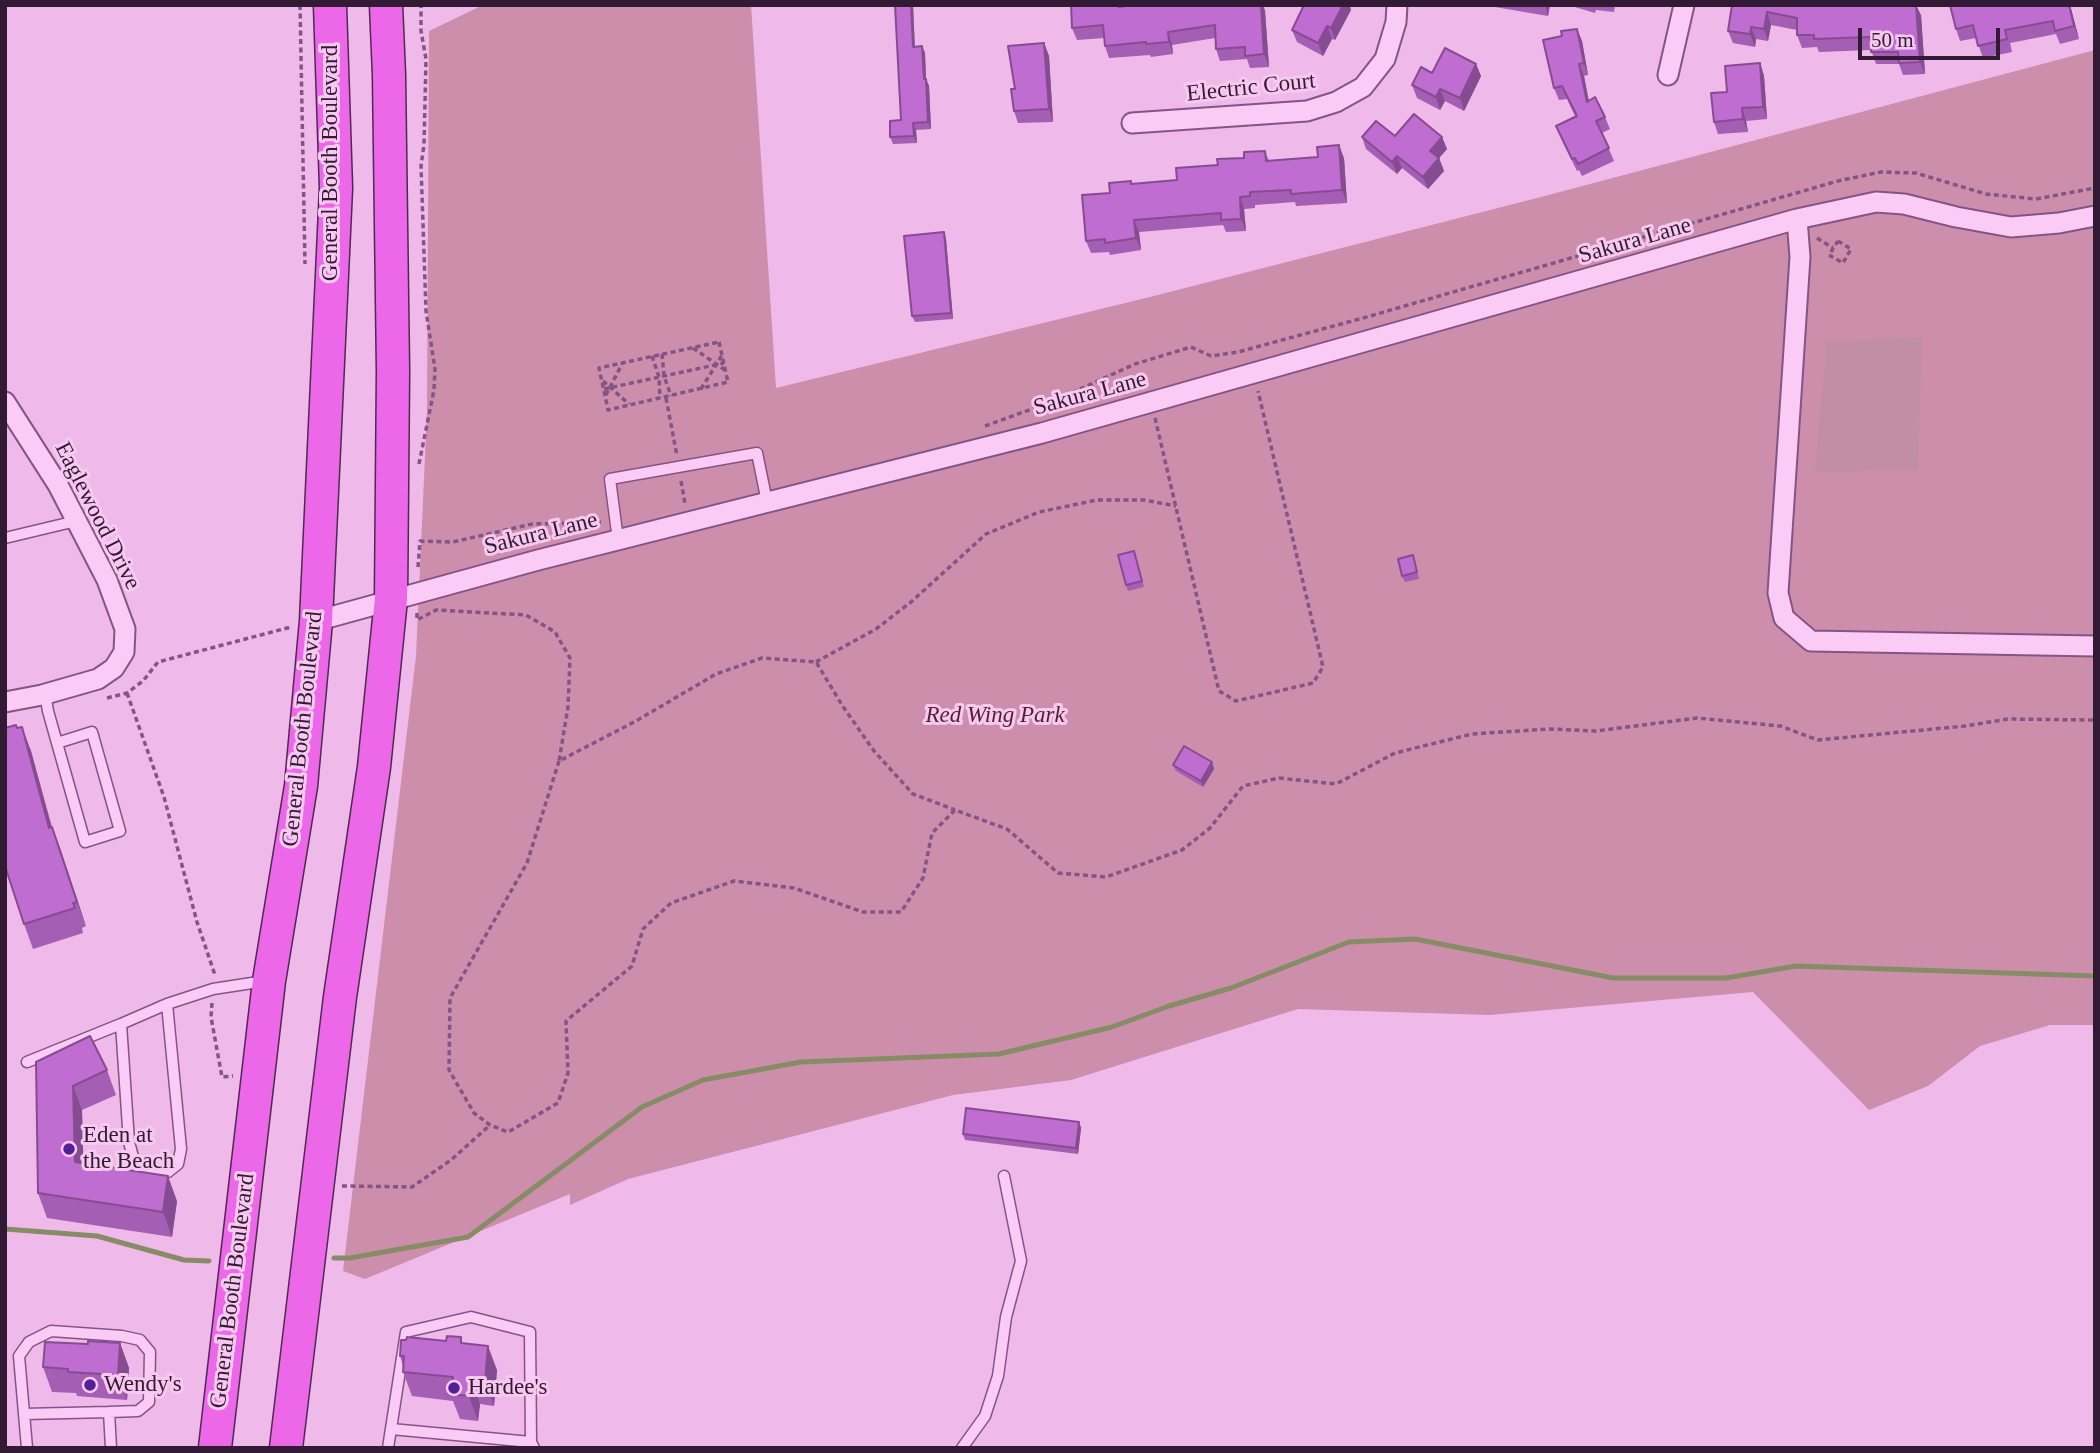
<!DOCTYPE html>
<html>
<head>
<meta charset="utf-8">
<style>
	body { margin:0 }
	#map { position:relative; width:2100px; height:1453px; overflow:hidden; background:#efb9e9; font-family:Georgia,serif }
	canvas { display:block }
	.frame { position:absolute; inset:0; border:7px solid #321934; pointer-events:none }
	.scale { position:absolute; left:1858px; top:28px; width:142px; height:32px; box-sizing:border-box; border:4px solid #321934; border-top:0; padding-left:9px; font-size:21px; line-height:24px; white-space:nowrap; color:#321934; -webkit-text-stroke:5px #f7c9f1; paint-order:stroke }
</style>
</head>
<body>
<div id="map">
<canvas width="2100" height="1453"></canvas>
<div class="frame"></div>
<div class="scale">50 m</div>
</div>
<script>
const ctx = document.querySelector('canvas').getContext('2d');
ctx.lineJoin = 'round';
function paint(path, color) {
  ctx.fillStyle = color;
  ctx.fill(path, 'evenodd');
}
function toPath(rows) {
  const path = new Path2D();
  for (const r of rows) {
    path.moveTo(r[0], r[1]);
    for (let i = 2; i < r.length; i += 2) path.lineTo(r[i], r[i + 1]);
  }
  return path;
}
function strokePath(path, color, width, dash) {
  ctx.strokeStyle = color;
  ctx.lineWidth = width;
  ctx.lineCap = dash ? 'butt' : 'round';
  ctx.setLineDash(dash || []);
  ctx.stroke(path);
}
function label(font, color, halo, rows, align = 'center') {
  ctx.font = font + ' Georgia,serif';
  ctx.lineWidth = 6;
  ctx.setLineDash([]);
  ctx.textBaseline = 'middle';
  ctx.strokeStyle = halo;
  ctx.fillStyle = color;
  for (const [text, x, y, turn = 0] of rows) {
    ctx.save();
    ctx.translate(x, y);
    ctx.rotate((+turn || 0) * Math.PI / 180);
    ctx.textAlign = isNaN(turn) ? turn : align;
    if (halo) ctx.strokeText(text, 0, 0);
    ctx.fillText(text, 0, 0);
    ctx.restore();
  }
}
const green = toPath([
	[483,5,751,5,776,388,1150,297,1541,197,2095,50,2095,1025,2050,1025,1980,1046,1928,1086,1869,1110,1753,992,1490,1015,1298,1009,1071,1080,953,1095,628,1179,570,1205,570,1194,365,1279,343,1271,416,656,427,412,429,31]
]);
const cemetery = toPath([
	[1922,337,1918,469,1815,473,1827,342]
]);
const stream = toPath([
	[5,1229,97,1236,184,1260,209,1261],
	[334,1258,350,1258,468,1237,642,1107,703,1080,801,1062,999,1054,1112,1027,1169,1006,1231,988,1349,942,1415,939,1613,978,1726,978,1796,966,2095,976]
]);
const path = toPath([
	[300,5,305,264],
	[1817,238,1833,248],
	[1838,241,1851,249,1843,263,1829,255,1838,241],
	[719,342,728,382,608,410,599,368,719,342],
	[693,348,725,370],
	[662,354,664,376,671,396],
	[652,356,659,377,660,398],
	[603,381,629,404],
	[604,389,724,363],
	[701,389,722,355],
	[606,395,622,364],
	[666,398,677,456],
	[1155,418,1219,691,1236,701,1313,683,1323,667,1258,391],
	[985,426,1054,401,1135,364,1191,347,1211,356,1238,352,1363,318,1838,181,1881,172,1916,173,1986,194,2036,199,2095,188],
	[419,464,434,390,435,369,426,311,421,166,424,145,426,59,421,31,421,5],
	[681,481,685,504],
	[418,567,420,541,453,542,532,524,601,522],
	[417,613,417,620,436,610,526,615,555,632,570,658,568,707,559,761,636,721,716,674,762,658,816,662,842,705,874,751,913,794,955,810],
	[816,662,876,629,911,602,986,534,1039,512,1097,500,1144,500,1176,506],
	[127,693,164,797,197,922,215,975],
	[107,698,127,693,143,681,158,662,291,627],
	[559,761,527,863,450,998,449,1070,474,1113,490,1125,508,1132,558,1103,568,1073,566,1021,632,966,643,929,671,903,734,881,794,888,863,912,901,912,923,878,932,833,955,810,1007,829,1058,873,1106,877,1182,850,1210,828,1243,786,1279,778,1336,784,1395,753,1472,734,1549,729,1596,731,1697,718,1780,726,1818,740,1965,726,2008,719,2095,720],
	[212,1003,211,1017,222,1077,233,1076],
	[342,1186,412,1187,451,1160,490,1125]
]);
const service = toPath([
	[5,538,76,521],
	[618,540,610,479,757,453,767,502],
	[45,694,48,711,57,743,85,842,120,831,92,732,57,743],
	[167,1004,181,1149,178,1164,168,1172,141,1169,133,1157,129,1142,121,1024,167,1004,213,989,265,981],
	[27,1062,121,1024],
	[24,1414,109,1412],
	[391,1429,531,1442],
	[27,1448,19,1356,29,1342,51,1331,122,1336,140,1340,150,1352,149,1402,138,1411,109,1412,111,1448],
	[388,1448,406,1332,471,1317,530,1332,531,1442,534,1448],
	[962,1448,985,1416,998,1376,1006,1317,1021,1261,1004,1176]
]);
const minor = toPath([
	[1668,75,1684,5],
	[1132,123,1307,111,1336,102,1363,87,1385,59,1396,22,1397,5],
	[1797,219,1800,257,1778,593,1784,618,1811,641,2095,646],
	[5,402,58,485,107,580,125,629,124,652,114,668,98,679,42,695,5,702],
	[316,621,538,560,1042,433,1797,219,1876,202,1904,204,1956,217,2011,227,2059,223,2095,216]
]);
const trunk = toPath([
	[215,1448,269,981,301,786,316,621,336,188,330,5],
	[286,1448,340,997,374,767,391,599,393,371,389,75,386,5]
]);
const wall = toPath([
	[895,5,913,5,915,47,922,46,925,53,926,79,929,86,931,129,916,130,917,143,893,144,890,137,901,120],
	[1133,5,1263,5,1265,11,1269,67,1250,68,1247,59,1220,61,1216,49,1215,38,1172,45,1173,54,1151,57,1150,55,1109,58,1105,46,1104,38,1077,40,1072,28,1122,7],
	[1442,5,1464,5,1464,7,1442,6],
	[1494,5,1550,5,1548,16,1495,7],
	[1568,5,1615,5,1614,12,1596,10,1595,13],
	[1732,5,1921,15,1925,74,1903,75,1899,64,1876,64,1871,50,1819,52,1817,47,1802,48,1797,35,1797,30,1771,25,1768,41,1756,39,1755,47,1733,43,1728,31],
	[1950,5,2070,5,2079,39,2060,44,2056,34,2010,43,2012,52,1983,58,1976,38,1960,41,1956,29],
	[1351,10,1335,40,1332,39,1323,56,1297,42,1292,30],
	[1577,29,1582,41,1588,75,1584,76,1589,101,1605,117,1610,129,1602,133,1614,161,1582,176,1579,170,1577,171,1561,138,1556,126,1575,116,1567,99,1559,100,1554,88],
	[1044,43,1049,56,1053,122,1018,123,1014,111,1015,89],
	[1760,63,1764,76,1767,119,1746,121,1748,132,1718,134,1714,122,1727,92],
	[1476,64,1481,76,1464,111,1445,101,1440,110,1417,98,1412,85,1432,73],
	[1395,136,1442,137,1447,149,1439,158,1444,171,1428,189,1402,168,1397,174,1366,149,1362,137],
	[1265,151,1269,161,1344,158,1347,203,1296,206,1295,202,1255,205,1255,208,1244,209,1246,231,1226,232,1223,225,1139,232,1141,250,1110,255,1109,252,1091,253,1086,241,1110,193,1132,184,1177,180,1218,165],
	[946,239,953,319,915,322,912,316],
	[1134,551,1144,587,1128,591,1126,585],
	[1413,555,1419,579,1405,582,1402,576],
	[18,728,31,751,52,827,61,851,86,926,82,928,83,933,33,949,24,924],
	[1212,762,1214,769,1203,787,1176,771,1173,765],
	[36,1062,107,1070,116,1095,82,1110,83,1163,177,1201,172,1237,47,1218,38,1193],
	[1079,1122,1081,1128,1078,1154,965,1140,963,1134],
	[120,1343,129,1368,127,1400,77,1396,76,1393,52,1392,43,1367,88,1344],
	[464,1343,497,1370,494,1406,480,1404,478,1421,460,1419,453,1401,412,1396,403,1372,403,1366,400,1356]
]);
const shadedWall = toPath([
	[911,5,913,5,915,54,913,47],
	[1261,5,1263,5,1265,11,1269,67,1264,54],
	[1343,5,1350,5,1351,10,1335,40,1331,28],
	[1545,5,1550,5,1548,16],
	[1916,5,1921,15,1925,74,1920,62],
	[2069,5,2070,5,2079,39,2074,26],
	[1767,12,1771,25,1768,41,1764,29],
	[1327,26,1332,39,1323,56,1318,43],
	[1751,27,1756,39,1755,47,1750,34],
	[1577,29,1582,41,1588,75,1584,63],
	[1168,32,1172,45,1173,54,1169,42],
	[1044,43,1049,56,1053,122,1049,109],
	[922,46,925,53,926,79,929,86,931,129,928,122],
	[1760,63,1764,76,1767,119,1763,107],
	[1476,64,1481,76,1464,111,1460,98],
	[1579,64,1584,76,1591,114,1587,102],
	[1440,89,1445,101,1440,110,1436,97],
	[1742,108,1746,121,1748,132,1743,119],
	[913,123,916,130,917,143,914,136],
	[1442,137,1447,149,1439,158,1444,171,1428,189,1423,177,1430,151],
	[1339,145,1344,158,1347,203,1342,190],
	[1397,156,1402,168,1397,174,1392,162],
	[1240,197,1244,209,1246,231,1241,219],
	[1134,220,1139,232,1141,250,1136,238],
	[944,232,946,239,953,319,951,313],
	[22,727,31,751,58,852,49,828],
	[1212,762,1214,769,1203,787,1201,781],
	[52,827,61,851,86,926,77,902],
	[73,1086,82,1110,84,1186,75,1162],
	[1079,1122,1081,1128,1078,1154,1076,1148],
	[168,1176,177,1201,172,1237,163,1212],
	[120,1343,129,1368,127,1400,118,1375],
	[488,1346,497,1370,494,1406,485,1381],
	[471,1380,480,1404,478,1421,469,1396]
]);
const building = toPath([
	[895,5,911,5,913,47,922,46,924,79,926,79,928,122,913,123,914,136,890,137,890,121,901,120,895,5],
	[1071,5,1118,5,1119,7,1133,5,1261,5,1264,54,1245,56,1245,47,1216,49,1215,25,1168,32,1169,42,1146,44,1146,42,1105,46,1103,25,1072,28,1071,5],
	[1304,5,1343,5,1331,28,1327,26,1318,43,1292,30,1304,5],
	[1732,5,1916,5,1920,62,1899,63,1898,52,1871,52,1870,37,1814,39,1814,35,1797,35,1797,18,1767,12,1764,29,1751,27,1750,34,1728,31,1732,5],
	[1950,5,2069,5,2074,26,2055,31,2053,21,2005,30,2007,39,1978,46,1973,25,1956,29,1950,5],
	[1577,29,1584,63,1579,64,1587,102,1595,97,1605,117,1596,121,1609,148,1578,164,1575,158,1572,159,1556,126,1577,116,1562,86,1554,88,1543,40,1562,36,1561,31,1577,29],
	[1044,43,1049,109,1014,111,1011,89,1015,89,1008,46,1044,43],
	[1445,48,1476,64,1460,98,1440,89,1436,97,1412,85,1421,67,1432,73,1445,48],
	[1760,63,1763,107,1742,108,1743,119,1714,122,1711,93,1727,92,1725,66,1760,63],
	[1414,114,1442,137,1430,151,1439,158,1423,177,1397,156,1392,162,1362,137,1376,121,1395,136,1414,114],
	[1339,145,1342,190,1291,194,1291,190,1250,192,1250,196,1240,197,1241,219,1221,220,1221,213,1134,220,1136,238,1105,243,1105,239,1086,241,1082,195,1110,193,1109,183,1131,181,1131,184,1177,180,1176,168,1218,165,1217,159,1244,158,1244,152,1265,151,1266,161,1318,157,1317,147,1339,145],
	[944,232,951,313,912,316,904,236,944,232],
	[1134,551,1142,581,1126,585,1118,555,1134,551],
	[1413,555,1417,572,1402,576,1398,559,1413,555],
	[16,725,17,728,22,727,49,828,52,827,77,902,73,903,75,908,24,924,5,866,5,728,16,725],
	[1184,746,1212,762,1201,781,1173,765,1184,746],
	[90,1036,107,1070,73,1086,75,1162,168,1176,163,1212,38,1193,36,1062,90,1036],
	[966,1108,1079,1122,1076,1148,963,1134,966,1108],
	[447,1336,461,1337,461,1343,488,1346,485,1381,471,1380,469,1396,451,1394,453,1377,403,1372,404,1356,400,1356,401,1340,406,1340,407,1337,446,1341,447,1336],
	[88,1341,120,1343,118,1375,68,1372,68,1369,43,1367,45,1342,88,1344,88,1341]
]);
const markers = [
	[69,1149,7,"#512198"],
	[90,1385,7,"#512198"],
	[454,1388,7,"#512198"]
];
const streetNames = [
	["Electric Court",1251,88,-6],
	["General Booth Boulevard",331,163,-90],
	["Sakura Lane",1635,241,-16],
	["Sakura Lane",1090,394,-15],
	["Eaglewood Drive",97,516,63],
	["Sakura Lane",541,534,-14],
	["General Booth Boulevard",303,729,-84],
	["General Booth Boulevard",233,1291,-83]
];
const parkNames = [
	["Red Wing Park",995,716]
];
const poiNames = [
	["Eden at",83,1136],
	["the Beach",83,1162],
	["Wendy's",104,1385],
	["Hardee's",468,1388]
];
paint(green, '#cd8eab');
paint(cemetery, '#c18ea6');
strokePath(stream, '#868d66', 5);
strokePath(service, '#845486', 13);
strokePath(minor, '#845486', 23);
strokePath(trunk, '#4e2953', 35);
strokePath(path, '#845486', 3.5, [5, 3.5]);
strokePath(service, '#faccf5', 10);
strokePath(minor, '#faccf5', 19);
strokePath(trunk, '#ec68e8', 32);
paint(wall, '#a45eb3');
paint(shadedWall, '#864c92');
paint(building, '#bf6dd0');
strokePath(building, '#864c92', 2);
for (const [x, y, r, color] of markers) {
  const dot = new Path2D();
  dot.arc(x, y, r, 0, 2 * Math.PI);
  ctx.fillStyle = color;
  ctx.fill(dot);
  strokePath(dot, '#f7c9f1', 2.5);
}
label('23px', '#321934', '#f7c9f1', streetNames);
label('italic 23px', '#521f30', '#f7c9f1', parkNames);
label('23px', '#321934', '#f7c9f1', poiNames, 'left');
</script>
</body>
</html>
